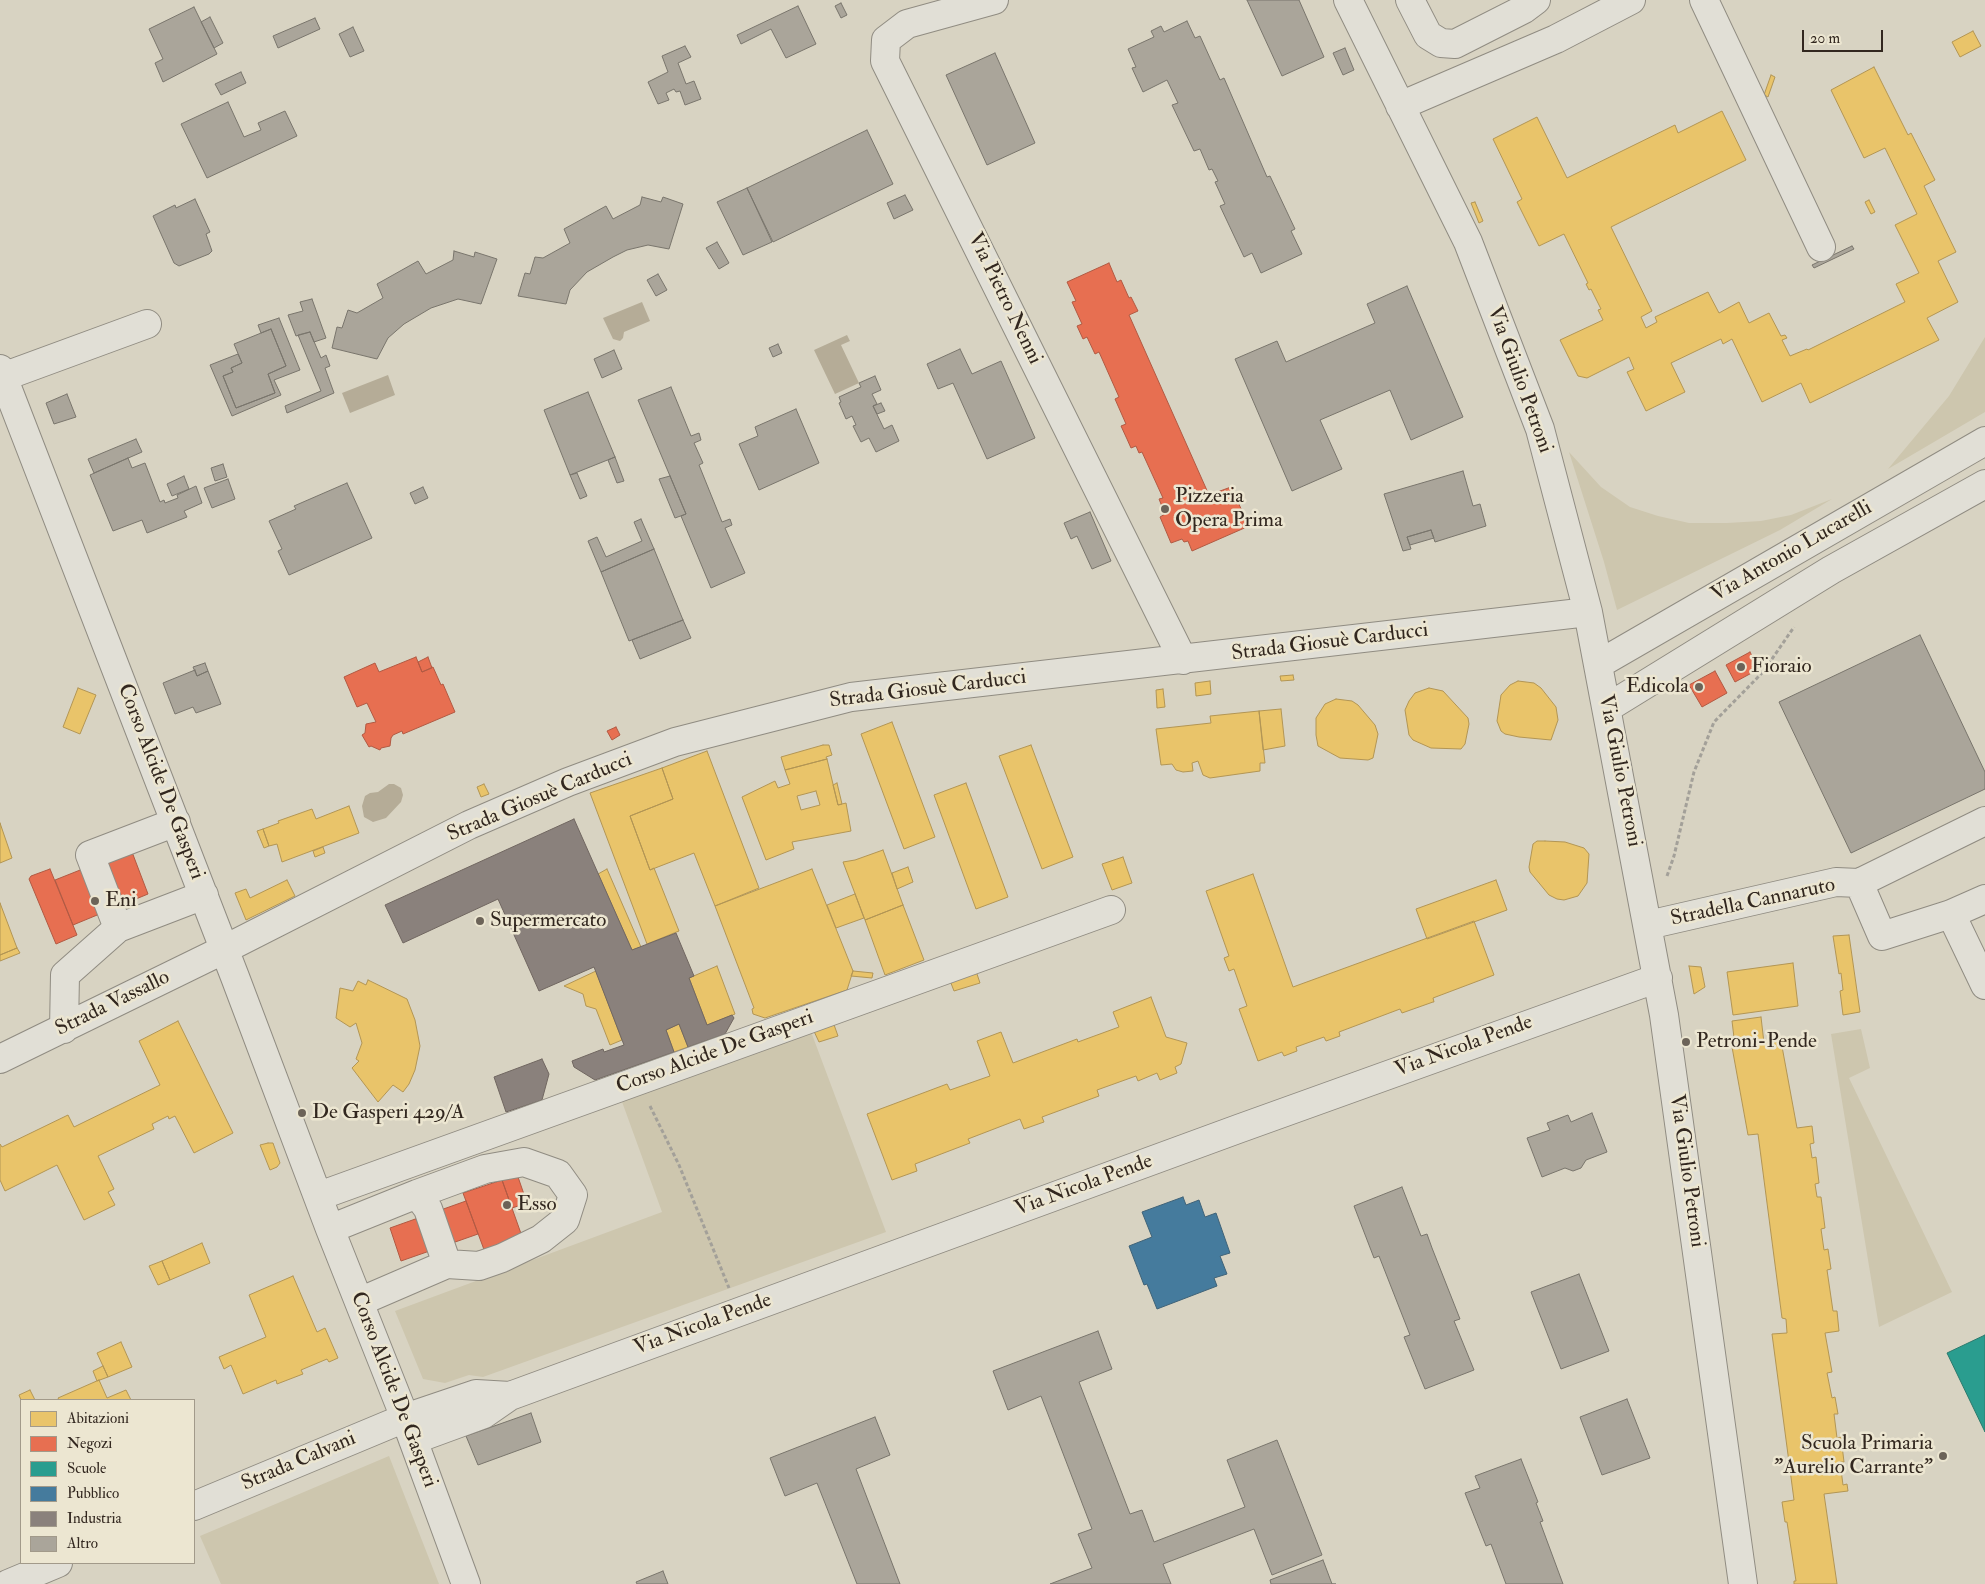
<!DOCTYPE html>
<html>
<head>
<meta charset="utf-8">
<style>
	body { margin:0 }
	#map { position:relative; width:1985px; height:1584px; overflow:hidden; background:#d8d3c2; font-family:"IM FELL Double Pica",serif }
	canvas { display:block }
	.legend { position:absolute; left:20px; top:1399px; width:175px; height:165px; box-sizing:border-box; background:#ece6d1; border:1px solid #a29a8a; margin:0; padding:6px 9px; list-style:none; font-size:15px; color:#32271f }
	.legend li { display:flex; align-items:center; gap:10px; height:25px }
	.legend b { width:25px; border:1px solid #a29a8a }
	.scale { position:absolute; left:1802px; top:30px; width:81px; height:22px; box-sizing:border-box; border:2px solid #32271f; border-top:0; padding-left:6px; font-size:15px; line-height:18px; white-space:nowrap; color:#32271f; -webkit-text-stroke:4px #ece6d1; paint-order:stroke }
</style>
</head>
<body>
<div id="map">
<canvas width="1985" height="1584"></canvas>
<ul class="legend">
<li><b style="height:14px;background:#e9c46a"></b>Abitazioni</li>
<li><b style="height:14px;background:#e76f51"></b>Negozi</li>
<li><b style="height:14px;background:#2a9d8f"></b>Scuole</li>
<li><b style="height:14px;background:#457b9d"></b>Pubblico</li>
<li><b style="height:14px;background:#8a817c"></b>Industria</li>
<li><b style="height:14px;background:#aaa59a"></b>Altro</li>
</ul>
<div class="scale">20 m</div>
</div>
<script>
const ctx = document.querySelector('canvas').getContext('2d');
ctx.lineJoin = 'round';
function paint(path, color) {
  ctx.fillStyle = color;
  ctx.fill(path, 'evenodd');
}
function toPath(rows) {
  const path = new Path2D();
  for (const r of rows) {
    path.moveTo(r[0], r[1]);
    for (let i = 2; i < r.length; i += 2) path.lineTo(r[i], r[i + 1]);
  }
  return path;
}
function strokePath(path, color, width, dash) {
  ctx.strokeStyle = color;
  ctx.lineWidth = width;
  ctx.lineCap = dash ? 'butt' : 'round';
  ctx.setLineDash(dash || []);
  ctx.stroke(path);
}
function label(font, color, halo, rows, align = 'center') {
  ctx.font = font + ' "IM FELL Double Pica",serif';
  ctx.lineWidth = 5;
  ctx.setLineDash([]);
  ctx.textBaseline = 'middle';
  ctx.strokeStyle = halo;
  ctx.fillStyle = color;
  for (const [text, x, y, turn = 0] of rows) {
    ctx.save();
    ctx.translate(x, y);
    ctx.rotate((+turn || 0) * Math.PI / 180);
    ctx.textAlign = isNaN(turn) ? turn : align;
    if (halo) ctx.strokeText(text, 0, 0);
    ctx.fillText(text, 0, 0);
    ctx.restore();
  }
}
const green = toPath([
	[1985,337,1985,412,1888,469,1949,396],
	[1569,452,1601,487,1630,507,1658,516,1689,523,1727,523,1761,521,1791,515,1832,499,1780,530,1617,610,1604,562],
	[810,1029,886,1232,483,1377,469,1375,445,1383,423,1379,395,1311,662,1212,621,1099],
	[1861,1029,1870,1068,1849,1078,1952,1292,1879,1327,1831,1034],
	[389,1456,439,1584,221,1584,200,1536]
]);
const water = toPath([
	[642,302,650,321,624,332,623,338,620,341,613,339,603,318],
	[847,335,850,341,841,345,859,383,835,394,814,350],
	[388,375,395,395,350,413,342,393],
	[389,784,394,784,401,788,403,795,401,802,386,818,373,822,364,817,362,806,365,796,370,793,378,792]
]);
const homes = toPath([
	[1973,31,1981,46,1960,57,1952,42,1973,31],
	[1874,67,1908,135,1911,133,1935,180,1924,186,1956,252,1938,261,1958,302,1927,318,1939,340,1810,403,1801,383,1762,402,1732,339,1723,344,1721,339,1671,363,1685,392,1646,411,1627,372,1634,369,1629,357,1587,378,1578,376,1560,340,1603,320,1598,310,1601,309,1591,289,1589,290,1586,284,1588,283,1564,234,1539,246,1517,202,1522,199,1493,139,1537,117,1567,178,1675,125,1678,133,1722,111,1746,160,1611,227,1652,311,1641,317,1646,328,1657,322,1655,317,1708,292,1719,313,1739,302,1749,323,1769,313,1781,336,1785,335,1787,338,1782,340,1790,356,1807,349,1808,350,1905,302,1896,284,1919,273,1895,225,1917,214,1885,148,1864,158,1831,90,1874,67],
	[1771,75,1775,77,1768,97,1764,95,1771,75],
	[1869,200,1875,212,1871,214,1865,202,1869,200],
	[1475,202,1483,221,1479,223,1471,203,1475,202],
	[1293,675,1294,680,1281,681,1280,676,1293,675],
	[1210,681,1211,694,1196,696,1195,683,1210,681],
	[1518,681,1534,683,1541,688,1556,707,1558,720,1551,740,1519,737,1505,734,1501,731,1497,721,1501,695,1510,685,1518,681],
	[78,688,96,695,80,734,63,727,78,688],
	[1429,688,1443,691,1468,718,1469,724,1465,744,1461,749,1431,748,1413,740,1409,735,1405,710,1409,701,1415,693,1429,688],
	[1163,689,1165,707,1157,708,1156,690,1163,689],
	[1336,699,1352,701,1358,705,1375,725,1378,734,1373,758,1368,760,1340,758,1318,746,1316,735,1316,718,1325,704,1336,699],
	[1281,709,1285,746,1263,750,1259,711,1281,709],
	[1259,711,1265,763,1260,763,1260,771,1210,778,1203,775,1198,761,1192,763,1193,771,1183,772,1176,770,1172,764,1161,765,1156,729,1211,723,1210,716,1259,711],
	[892,722,935,837,904,849,861,734,892,722],
	[823,745,829,745,831,752,832,755,826,757,827,759,785,770,781,757,823,745],
	[1031,745,1073,857,1042,869,999,756,1031,745],
	[707,751,759,888,715,906,694,853,650,870,630,816,673,799,662,768,707,751],
	[827,759,838,805,846,803,851,831,792,842,794,849,766,860,742,797,775,781,778,788,790,784,785,770,827,759],
	[816,791,820,805,801,810,797,796,816,791],
	[662,768,673,799,630,816,650,870,654,868,679,931,647,944,590,793,662,768],
	[837,783,842,804,838,805,833,785,837,783],
	[966,783,1008,897,976,909,934,795,966,783],
	[484,784,489,794,481,797,477,787,484,784],
	[349,806,359,833,282,862,277,844,269,846,263,829,279,823,278,821,312,809,316,819,349,806],
	[0,823,12,858,0,863,0,823],
	[263,829,269,846,264,848,257,831,263,829],
	[1545,841,1565,842,1584,848,1589,854,1587,883,1578,896,1564,900,1557,899,1549,895,1530,872,1529,867,1533,844,1537,841,1545,841],
	[323,847,325,853,315,857,313,851,323,847],
	[883,850,903,905,865,920,843,862,855,860,883,850],
	[1123,857,1132,883,1112,890,1102,864,1123,857],
	[908,867,913,882,897,889,892,873,908,867],
	[607,869,641,947,632,950,598,874,607,869],
	[812,869,853,971,847,990,765,1018,753,1014,752,1009,754,1008,715,906,812,869],
	[1253,874,1293,987,1474,921,1494,975,1433,998,1434,1002,1433,1002,1402,1013,1400,1009,1339,1032,1340,1036,1326,1041,1324,1037,1296,1047,1297,1051,1284,1056,1282,1052,1258,1061,1239,1009,1247,1006,1234,969,1229,971,1224,958,1229,956,1206,891,1253,874],
	[287,880,295,896,246,920,235,893,246,889,250,898,287,880],
	[1496,880,1507,910,1427,939,1416,909,1496,880],
	[855,894,864,918,836,928,827,905,855,894],
	[0,903,17,948,0,955,0,903],
	[903,905,924,960,885,975,865,920,903,905],
	[1849,935,1860,1012,1843,1015,1840,991,1843,990,1841,973,1839,974,1833,936,1849,935],
	[17,948,20,953,0,961,0,955,17,948],
	[1793,963,1798,1006,1733,1015,1727,972,1793,963],
	[717,966,735,1014,707,1025,689,978,717,966],
	[1689,966,1701,967,1705,987,1694,994,1689,966],
	[975,968,980,983,954,991,949,978,975,968],
	[596,971,622,1040,610,1045,596,1009,586,1006,583,994,564,986,596,971],
	[853,971,873,973,872,978,851,976,853,971],
	[368,980,407,999,415,1020,420,1046,415,1070,409,1084,403,1092,393,1085,378,1102,352,1068,359,1061,356,1059,362,1043,356,1023,350,1027,336,1018,340,988,353,991,358,981,366,985,368,980],
	[1151,997,1166,1037,1187,1043,1181,1064,1175,1067,1177,1073,1160,1080,1157,1073,1138,1081,1136,1076,1097,1090,1099,1096,1042,1117,1044,1122,1024,1129,1020,1119,968,1139,970,1143,915,1164,917,1171,892,1180,867,1114,947,1084,950,1090,990,1076,977,1041,1001,1032,1013,1063,1077,1039,1078,1042,1119,1027,1113,1012,1151,997],
	[1761,1017,1764,1043,1735,1046,1732,1021,1761,1017],
	[832,1019,838,1036,819,1042,812,1027,832,1019],
	[178,1021,233,1133,194,1153,175,1116,169,1119,168,1116,152,1124,154,1129,98,1156,114,1189,108,1192,115,1205,84,1220,57,1165,5,1191,0,1180,0,1144,2,1147,68,1115,74,1127,160,1085,139,1041,178,1021],
	[679,1024,688,1047,674,1052,666,1030,679,1024],
	[1781,1041,1797,1128,1812,1126,1814,1143,1810,1144,1812,1158,1816,1157,1819,1183,1815,1184,1817,1197,1821,1197,1825,1228,1821,1229,1824,1250,1828,1249,1831,1269,1827,1270,1833,1311,1837,1311,1839,1331,1825,1333,1832,1372,1827,1373,1832,1398,1835,1397,1838,1414,1834,1414,1837,1438,1841,1437,1844,1462,1840,1462,1843,1485,1847,1484,1848,1491,1824,1494,1837,1584,1794,1584,1794,1581,1796,1581,1787,1522,1785,1522,1782,1502,1794,1500,1772,1334,1787,1333,1786,1319,1782,1318,1758,1134,1748,1135,1732,1047,1781,1041],
	[268,1143,273,1143,280,1163,277,1167,270,1170,260,1145,268,1143],
	[202,1243,210,1263,170,1280,162,1261,202,1243],
	[162,1261,170,1280,158,1285,149,1266,162,1261],
	[293,1276,317,1332,325,1328,338,1358,329,1362,327,1359,301,1370,303,1374,277,1384,276,1380,243,1394,231,1365,224,1369,219,1357,266,1337,249,1295,293,1276],
	[121,1342,132,1367,108,1377,97,1353,121,1342],
	[103,1366,108,1377,97,1381,93,1371,103,1366],
	[99,1380,107,1398,126,1390,131,1400,59,1400,58,1398,99,1380],
	[30,1390,35,1400,21,1400,19,1395,30,1390]
]);
const shops = toPath([
	[1109,263,1117,282,1121,280,1129,298,1131,297,1138,311,1129,315,1209,495,1231,487,1249,526,1192,551,1188,541,1184,542,1182,539,1171,543,1160,517,1165,514,1159,499,1163,498,1142,452,1139,453,1136,446,1131,448,1127,439,1121,426,1126,424,1115,399,1119,397,1099,352,1095,354,1087,337,1083,339,1077,326,1082,324,1072,302,1076,301,1067,282,1109,263],
	[1750,652,1759,669,1735,682,1726,665,1750,652],
	[416,657,422,672,433,667,441,685,443,684,455,712,403,734,402,731,393,735,391,738,390,746,381,748,380,750,371,746,369,747,362,735,365,733,366,724,376,722,367,703,357,707,344,677,375,663,379,672,416,657],
	[428,657,432,668,422,672,418,662,428,657],
	[1715,671,1727,693,1702,707,1689,685,1715,671],
	[616,727,620,735,612,740,607,731,616,727],
	[128,851,132,852,148,894,73,925,55,880,128,851],
	[50,869,77,935,56,944,29,879,31,876,50,869],
	[517,1174,527,1203,512,1208,502,1180,517,1174],
	[502,1180,524,1242,486,1255,463,1193,502,1180],
	[466,1201,478,1234,401,1261,390,1228,466,1201]
]);
const schools = toPath([
	[1985,1335,1985,1432,1947,1353,1985,1335]
]);
const public = toPath([
	[1183,1197,1186,1205,1199,1200,1205,1217,1216,1213,1230,1253,1220,1256,1227,1274,1214,1278,1217,1286,1157,1309,1147,1284,1144,1285,1129,1246,1152,1237,1142,1212,1183,1197]
]);
const industry = toPath([
	[574,819,632,950,676,933,694,976,689,978,707,1025,732,1015,734,1018,725,1034,688,1047,679,1024,666,1030,674,1052,595,1080,574,1067,572,1061,603,1049,604,1052,624,1045,594,967,539,991,498,899,403,943,385,905,574,819],
	[542,1059,549,1074,542,1100,506,1112,494,1077,542,1059]
]);
const building = toPath([
	[1247,0,1299,0,1324,57,1282,76,1247,0],
	[841,3,847,15,841,18,835,6,841,3],
	[798,6,816,44,786,58,771,29,741,44,737,35,798,6],
	[194,7,217,54,163,82,155,63,163,59,149,29,194,7],
	[210,17,223,43,214,48,201,22,210,17],
	[315,18,320,29,278,48,273,36,315,18],
	[1187,21,1195,38,1200,36,1220,80,1224,78,1267,177,1270,176,1295,229,1291,231,1302,254,1261,273,1252,253,1244,257,1220,206,1225,204,1215,182,1218,181,1212,169,1209,170,1200,149,1194,151,1172,105,1178,103,1167,80,1143,92,1132,68,1136,67,1128,49,1154,37,1151,31,1161,26,1164,32,1187,21],
	[353,27,364,51,350,57,339,34,353,27],
	[685,46,691,57,678,63,686,84,694,81,701,99,685,105,680,91,676,92,674,89,666,93,669,100,658,104,648,82,668,72,662,56,685,46],
	[1345,48,1354,70,1343,75,1333,53,1345,48],
	[995,53,1035,143,987,165,946,75,995,53],
	[241,72,246,83,221,95,215,84,241,72],
	[228,102,244,137,261,130,258,123,285,111,297,136,207,178,181,124,228,102],
	[867,130,893,184,773,242,747,188,867,130],
	[747,188,772,242,743,255,717,202,747,188],
	[905,195,913,210,894,219,887,203,905,195],
	[642,197,661,202,663,197,683,204,669,249,648,245,627,250,613,257,587,272,570,290,566,304,518,296,525,273,530,274,535,257,543,258,570,243,564,229,606,206,613,219,640,205,642,197],
	[195,199,210,232,206,234,212,251,209,254,179,266,174,263,153,216,175,205,176,208,195,199],
	[717,242,729,263,719,269,706,248,717,242],
	[1852,246,1854,249,1814,268,1812,265,1852,246],
	[454,251,474,257,475,252,497,259,481,304,458,299,431,308,404,324,388,338,377,359,332,348,337,327,342,328,348,310,357,313,383,298,377,284,418,261,426,274,453,260,454,251],
	[658,274,667,290,656,296,647,280,658,274],
	[1407,286,1463,417,1411,440,1390,390,1320,420,1342,469,1292,491,1235,359,1277,341,1286,362,1375,323,1367,304,1407,286],
	[312,299,326,338,314,342,310,332,296,336,288,315,303,311,300,302,312,299],
	[279,318,300,370,274,380,281,395,232,416,210,365,238,354,242,363,231,368,233,372,223,376,236,408,275,393,268,374,286,366,271,329,261,333,258,325,279,318],
	[271,329,286,366,268,374,275,393,236,408,223,376,233,372,231,368,242,363,234,344,271,329],
	[310,332,321,358,326,355,330,366,325,368,334,393,287,413,285,406,321,391,298,335,310,332],
	[778,344,782,353,773,357,769,348,778,344],
	[960,349,972,374,1001,361,1035,438,987,459,953,383,938,389,927,364,960,349],
	[614,350,622,369,602,378,594,359,614,350],
	[875,376,881,390,872,394,877,404,873,406,884,429,892,425,899,441,876,452,869,438,861,442,853,426,856,425,852,416,846,419,839,403,841,402,839,397,861,387,859,383,875,376],
	[671,387,691,436,699,433,701,440,694,443,703,463,699,465,722,522,730,519,732,525,725,528,745,573,711,588,681,516,686,514,638,400,671,387],
	[588,392,615,457,570,475,544,410,588,392],
	[67,394,76,417,54,424,46,403,67,394],
	[881,403,885,411,877,414,873,406,881,403],
	[796,409,819,463,759,490,739,444,758,436,755,427,796,409],
	[136,439,142,452,94,473,88,459,136,439],
	[615,457,624,481,617,483,608,460,615,457],
	[128,458,132,468,145,463,160,502,164,500,165,503,178,498,177,495,196,486,202,503,184,511,187,517,147,533,142,520,113,531,90,475,128,458],
	[223,464,227,477,215,481,211,468,223,464],
	[1463,471,1473,506,1480,504,1486,526,1435,542,1431,530,1407,537,1411,549,1403,551,1384,494,1463,471],
	[577,473,587,496,580,499,570,475,577,473],
	[184,476,189,489,172,496,167,484,184,476],
	[670,476,686,514,675,518,659,479,670,476],
	[228,479,235,499,212,508,204,488,228,479],
	[347,483,372,538,289,575,278,551,282,549,269,521,296,509,294,506,347,483],
	[423,487,428,498,415,504,410,493,423,487],
	[1090,512,1111,561,1092,569,1077,536,1071,539,1064,523,1090,512],
	[641,519,654,549,601,572,588,541,597,537,606,557,642,541,634,522,641,519],
	[1431,530,1434,538,1410,545,1407,537,1431,530],
	[654,549,683,620,629,641,601,572,654,549],
	[683,620,691,638,640,659,632,640,683,620],
	[1920,635,1985,772,1985,789,1851,853,1779,702,1920,635],
	[205,663,208,671,197,676,193,667,205,663],
	[195,670,197,676,208,671,221,704,196,713,193,707,175,714,163,683,195,670],
	[1592,1113,1607,1152,1586,1160,1581,1168,1573,1171,1565,1168,1542,1177,1527,1138,1550,1130,1547,1123,1568,1115,1571,1122,1592,1113],
	[1402,1187,1421,1236,1427,1234,1432,1248,1460,1319,1454,1321,1474,1370,1425,1389,1404,1337,1410,1335,1379,1256,1374,1258,1354,1206,1402,1187],
	[1579,1274,1609,1351,1561,1369,1531,1292,1579,1274],
	[1098,1331,1112,1369,1079,1382,1130,1514,1142,1510,1154,1542,1245,1507,1227,1460,1277,1440,1322,1555,1272,1575,1254,1529,1163,1564,1171,1584,1050,1584,1092,1568,1078,1534,1092,1529,1041,1396,1008,1410,993,1371,1098,1331],
	[1627,1399,1650,1458,1602,1475,1580,1417,1627,1399],
	[531,1413,541,1442,478,1465,466,1436,531,1413],
	[875,1417,890,1455,856,1469,900,1584,857,1584,817,1483,785,1496,770,1458,875,1417],
	[1521,1459,1538,1502,1536,1503,1543,1521,1540,1522,1563,1584,1506,1584,1491,1544,1486,1546,1465,1493,1480,1488,1475,1476,1521,1459],
	[1323,1560,1332,1584,1336,1584,1271,1584,1270,1580,1323,1560],
	[663,1571,668,1584,637,1584,636,1582,663,1571]
]);
const path = toPath([
	[1667,876,1674,856,1694,772,1714,722,1763,672,1794,627],
	[650,1106,679,1165,729,1288]
]);
const minor = toPath([
	[994,0,907,24,886,40,885,61,1183,660],
	[1348,0,1468,242,1540,429,1588,612,1664,1015,1743,1584],
	[1410,0,1428,35,1441,43,1455,44,1524,9,1536,0],
	[1704,0,1821,247],
	[1400,106,1556,39,1631,0],
	[0,369,235,977,330,1229,405,1418,466,1584],
	[0,378,147,324],
	[1599,664,1985,441],
	[1607,708,1831,570,1985,484],
	[176,822,90,855,118,928,204,895],
	[1859,883,1882,936,1951,914,1985,899],
	[1951,914,1985,985],
	[1648,925,1836,882,1859,883,1985,821],
	[64,1029,65,975,118,928],
	[0,1059,225,949,469,825,568,782,675,742,851,697,1588,612],
	[319,1196,1111,910],
	[330,1229,417,1194,428,1209,447,1264],
	[359,1302,447,1264,479,1266,502,1258,541,1239,565,1220,573,1195,558,1174,524,1162,485,1169,417,1194],
	[413,1440,484,1414,510,1396,1238,1129,1658,978],
	[194,1506,405,1418,476,1394,510,1396],
	[8,1584,58,1563]
]);
const markers = [
	[1165,509,5,"#6c6358"],
	[1741,667,5,"#6c6358"],
	[1699,687,5,"#6c6358"],
	[95,901,5,"#6c6358"],
	[480,921,5,"#6c6358"],
	[1686,1042,5,"#6c6358"],
	[302,1113,5,"#6c6358"],
	[507,1205,5,"#6c6358"],
	[1943,1456,5,"#6c6358"]
];
const streetNames = [
	["Via Pietro Nenni",1004,299,64],
	["Via Giulio Petroni",1519,380,70],
	["Via Antonio Lucarelli",1792,552,-30],
	["Strada Giosuè Carducci",1330,643,-7],
	["Strada Giosuè Carducci",928,690,-7],
	["Via Giulio Petroni",1619,771,79],
	["Corso Alcide De Gasperi",160,782,69],
	["Strada Giosuè Carducci",540,798,-23],
	["Stradella Cannaruto",1753,903,-12],
	["Strada Vassallo",113,1004,-26],
	["Via Nicola Pende",1464,1047,-20],
	["Corso Alcide De Gasperi",715,1053,-20],
	["Via Giulio Petroni",1686,1171,82],
	["Via Nicola Pende",1084,1186,-20],
	["Via Nicola Pende",703,1325,-20],
	["Corso Alcide De Gasperi",393,1390,69],
	["Strada Calvani",299,1462,-23]
];
const poiNames = [
	["Pizzeria",1175,497],
	["Opera Prima",1175,521],
	["Fioraio",1751,667],
	["Edicola",1689,687,"right"],
	["Eni",105,901],
	["Supermercato",490,921],
	["Petroni-Pende",1696,1042],
	["De Gasperi 429/A",312,1113],
	["Esso",517,1205],
	["Scuola Primaria",1933,1444,"right"],
	["\"Aurelio Carrante\"",1933,1468,"right"]
];
paint(green, '#cdc6ae');
paint(water, '#b5ac97');
paint(homes, '#e9c46a');
strokePath(homes, '#b29554', 1);
paint(shops, '#e76f51');
strokePath(shops, '#b15942', 1);
paint(schools, '#2a9d8f');
strokePath(schools, '#2c7a6d', 1);
paint(public, '#457b9d');
strokePath(public, '#3f6277', 1);
paint(industry, '#8a817c');
strokePath(industry, '#706660', 1);
paint(building, '#aaa59a');
strokePath(building, '#79756c', 1);
strokePath(minor, '#908c82', 30);
strokePath(path, '#a3a099', 3, [4, 2.5]);
strokePath(minor, '#e1dfd6', 28);
for (const [x, y, r, color] of markers) {
  const dot = new Path2D();
  dot.arc(x, y, r, 0, 2 * Math.PI);
  ctx.fillStyle = color;
  ctx.fill(dot);
  strokePath(dot, '#ece6d1', 2);
}
label('21px', '#32271f', '#ece6d1', streetNames);
label('21px', '#32271f', '#ece6d1', poiNames, 'left');
</script>
</body>
</html>
